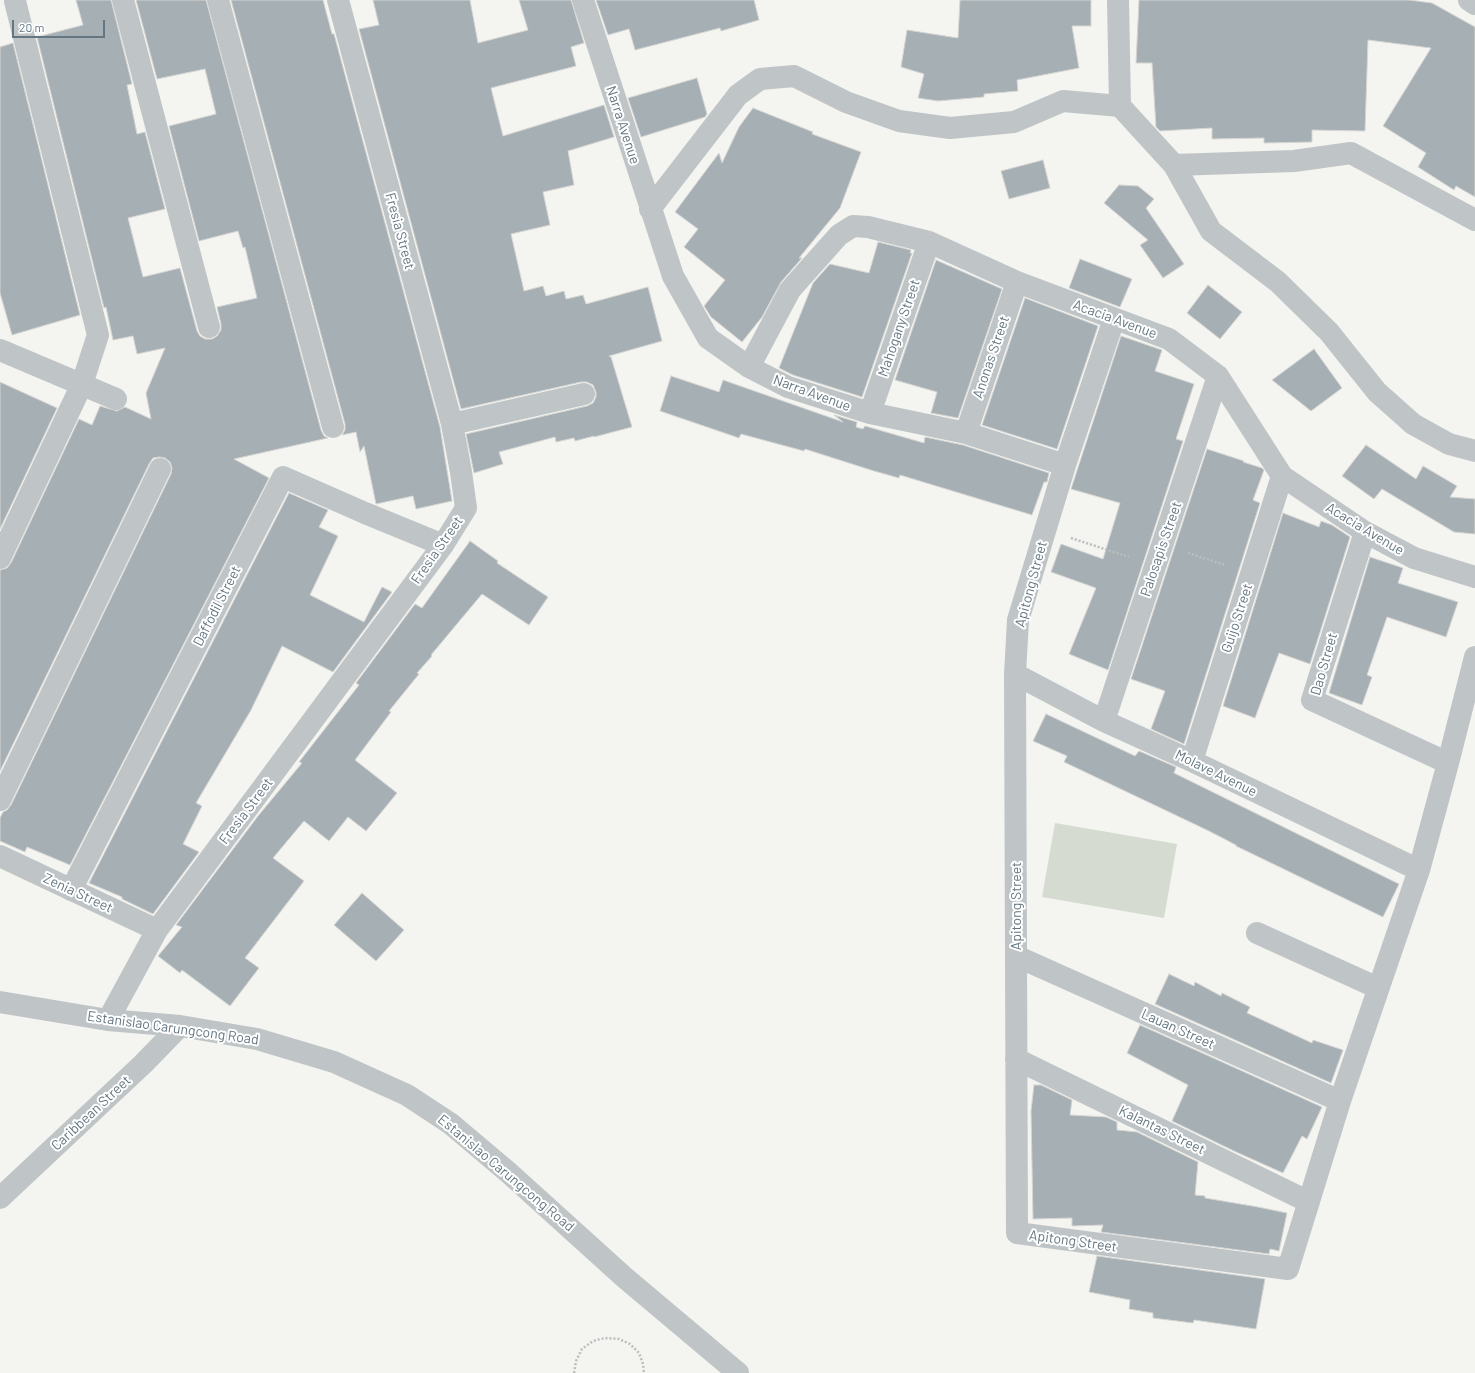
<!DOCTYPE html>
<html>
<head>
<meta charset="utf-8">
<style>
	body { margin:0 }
	#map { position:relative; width:1475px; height:1373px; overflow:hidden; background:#f4f4f0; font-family:Barlow,sans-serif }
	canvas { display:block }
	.scale { position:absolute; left:12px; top:20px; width:93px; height:18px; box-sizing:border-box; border:2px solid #637681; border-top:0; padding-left:5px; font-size:12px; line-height:14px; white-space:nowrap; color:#637681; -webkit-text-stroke:3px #fff; paint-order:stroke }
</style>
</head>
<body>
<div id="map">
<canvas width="1475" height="1373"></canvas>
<div class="scale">20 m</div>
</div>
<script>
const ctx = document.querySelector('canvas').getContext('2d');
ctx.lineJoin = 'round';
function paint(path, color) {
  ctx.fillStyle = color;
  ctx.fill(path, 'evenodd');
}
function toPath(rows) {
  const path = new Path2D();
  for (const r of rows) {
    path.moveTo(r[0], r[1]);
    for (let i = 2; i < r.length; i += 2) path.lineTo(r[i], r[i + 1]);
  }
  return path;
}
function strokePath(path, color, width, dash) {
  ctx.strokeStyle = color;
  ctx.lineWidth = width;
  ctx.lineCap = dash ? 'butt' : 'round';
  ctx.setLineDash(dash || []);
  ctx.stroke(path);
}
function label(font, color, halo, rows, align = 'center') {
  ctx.font = font + ' Barlow,sans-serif';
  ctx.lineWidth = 4;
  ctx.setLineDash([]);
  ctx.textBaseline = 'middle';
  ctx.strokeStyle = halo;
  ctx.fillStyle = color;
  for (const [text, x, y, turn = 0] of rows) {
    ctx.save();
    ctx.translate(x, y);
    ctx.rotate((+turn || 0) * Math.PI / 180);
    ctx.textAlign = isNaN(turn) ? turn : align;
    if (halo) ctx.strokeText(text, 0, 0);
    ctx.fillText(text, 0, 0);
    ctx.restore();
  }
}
const green = toPath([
	[1055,823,1177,844,1164,918,1042,897]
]);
const building = toPath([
	[76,0,111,0,132,84,127,85,137,134,145,132,165,209,128,218,143,277,180,268,197,331,200,336,205,339,212,339,217,336,221,330,221,324,217,307,257,298,245,247,243,248,238,231,199,241,169,126,216,114,205,69,157,79,136,0,206,0,321,430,324,436,328,438,234,459,269,478,70,865,27,847,25,852,0,841,0,818,3,812,7,810,11,805,171,474,172,468,170,462,165,458,159,457,153,458,149,464,0,771,0,570,7,568,11,563,79,419,92,425,100,406,117,411,125,407,151,419,146,393,165,348,137,354,133,336,113,340,106,307,104,308,37,37,83,25,76,0],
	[231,0,323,0,332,34,334,34,440,427,452,501,416,509,413,496,376,504,364,446,360,452,356,432,342,435,345,430,345,424,231,0],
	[373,0,470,0,478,43,528,30,519,0,571,0,584,43,571,47,576,66,491,88,503,136,604,105,614,137,568,151,574,185,543,192,550,225,511,234,524,291,543,286,546,296,564,291,566,299,583,295,586,304,648,287,662,341,609,356,611,357,632,427,594,437,594,436,575,441,574,438,556,442,555,437,499,452,503,464,474,473,466,434,587,406,593,403,596,397,596,392,593,385,587,382,581,382,461,409,359,29,379,25,373,0],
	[596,0,754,0,759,20,721,31,720,28,635,50,629,29,608,35,596,0],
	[960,0,1091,0,1091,26,1072,26,1079,68,1017,80,1018,91,984,94,984,97,938,101,918,98,924,74,901,67,907,30,958,38,960,0],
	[1139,0,1409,0,1432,3,1475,27,1475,197,1456,186,1454,190,1418,167,1426,153,1383,126,1431,48,1368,40,1365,131,1312,130,1312,142,1264,143,1264,138,1212,139,1212,128,1160,131,1156,127,1152,63,1136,63,1139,0],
	[13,43,80,315,12,335,0,293,0,47,13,43],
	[697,78,707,114,705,117,641,137,628,98,697,78],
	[753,108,813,132,812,134,861,152,840,208,799,258,802,258,781,282,762,317,742,342,711,317,704,306,725,280,684,247,698,229,675,212,719,153,722,163,739,127,753,108],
	[1043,160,1050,188,1009,199,1001,171,1043,160],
	[1119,185,1138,186,1154,199,1146,208,1184,264,1163,278,1140,245,1148,240,1104,203,1119,185],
	[878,242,911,250,910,253,912,253,862,397,793,375,779,368,813,283,830,264,869,273,878,242],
	[1080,259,1132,279,1120,307,1069,288,1080,259],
	[936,260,1002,289,958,418,931,413,937,392,895,380,936,260],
	[1208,285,1242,312,1220,339,1187,313,1208,285],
	[1025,298,1098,326,1057,449,982,425,1025,298],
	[1121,336,1162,350,1155,371,1194,384,1176,439,1183,441,1108,670,1069,654,1096,588,1051,572,1061,544,1103,559,1120,503,1071,489,1121,336],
	[1314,349,1342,388,1311,411,1272,380,1314,349],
	[671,376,719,392,723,380,843,422,834,415,857,422,856,427,863,429,865,426,924,443,925,437,963,445,1049,473,1047,482,1044,482,1032,515,900,475,899,478,874,471,805,449,804,451,741,434,739,438,660,411,671,376],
	[0,382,57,408,0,529,0,382],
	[1366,445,1416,479,1423,466,1457,486,1450,497,1475,499,1475,534,1454,532,1382,489,1374,499,1342,476,1366,445],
	[1207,449,1244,461,1243,462,1262,468,1264,470,1253,500,1260,503,1184,744,1151,729,1165,691,1131,679,1207,449],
	[289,493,328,510,319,527,338,536,310,595,364,622,382,587,392,592,333,672,282,646,251,710,196,803,202,806,183,844,199,852,153,914,122,899,122,897,89,883,289,493],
	[1283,513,1319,527,1321,521,1332,525,1350,537,1310,664,1279,653,1255,718,1223,706,1283,513],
	[470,541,498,561,497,563,548,597,529,625,482,594,431,655,432,656,417,673,419,674,389,711,391,712,355,760,397,793,366,831,348,817,329,841,304,821,273,858,304,881,245,958,259,968,230,1006,182,970,180,973,158,956,182,927,176,925,258,816,302,763,299,762,359,685,356,683,415,604,422,608,470,541],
	[1370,557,1403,568,1398,583,1458,602,1446,637,1387,617,1367,675,1372,677,1362,705,1329,693,1370,557],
	[1046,714,1135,756,1139,751,1176,767,1174,773,1399,884,1383,917,1236,846,1236,845,1209,831,1064,762,1067,756,1033,741,1046,714],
	[362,893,404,930,376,961,334,925,362,893],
	[1169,974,1194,986,1195,982,1221,996,1222,993,1250,1007,1247,1013,1312,1043,1313,1040,1343,1050,1331,1083,1155,1004,1169,974],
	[1140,1025,1322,1107,1307,1139,1302,1136,1283,1173,1234,1151,1172,1121,1188,1085,1127,1053,1140,1025],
	[1034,1085,1041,1085,1072,1100,1070,1115,1106,1117,1117,1122,1117,1130,1137,1132,1198,1162,1195,1195,1205,1196,1205,1198,1258,1207,1287,1213,1279,1251,1270,1249,1269,1254,1101,1232,1103,1225,1072,1226,1072,1218,1033,1219,1031,1111,1034,1085],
	[1097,1256,1265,1279,1256,1329,1194,1320,1193,1323,1153,1318,1153,1313,1129,1309,1130,1300,1089,1292,1097,1256]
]);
const path = toPath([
	[1071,538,1129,557],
	[1188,553,1225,565],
	[574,1373,576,1361,582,1349,593,1341,605,1338,619,1339,630,1344,639,1353,643,1364,644,1373]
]);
const minor = toPath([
	[123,0,209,327],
	[218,0,333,427],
	[583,0,673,276,708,338,749,367,788,387,870,413,966,433,1065,465],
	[1118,0,1120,106],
	[1469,0,1475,4],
	[1174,165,1294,161,1351,153,1475,220],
	[650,209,738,95,760,79,794,76,846,102,899,121,950,128,1014,122,1063,101,1120,106,1174,165,1211,231,1278,282,1329,332,1377,392,1413,424,1449,444,1475,451],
	[1114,319,1065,465,1018,620,1015,674,1017,1233,1288,1269,1340,1101,1419,870,1448,763,1475,657],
	[0,350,116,399],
	[749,367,790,290,839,235,853,226,868,227,929,242,1017,282,1169,339,1218,376,1282,476,1365,532,1414,558,1475,577],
	[870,413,929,242],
	[452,424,584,394],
	[966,433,1017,282],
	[1365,532,1312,700,1448,763],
	[0,558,82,384,98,335,15,1],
	[1015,674,1104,721,1192,761,1419,870],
	[1104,721,1218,376],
	[1192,761,1282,476],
	[0,800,160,469],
	[0,856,157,930],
	[71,890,283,477,365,513,443,545],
	[1257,933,1378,988],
	[1016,956,1340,1101],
	[0,1002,108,1020,180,1026,257,1039,334,1062,407,1095,451,1124,509,1173,624,1277,738,1373],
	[108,1020,157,930,443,545,466,508,461,472,452,424,338,0],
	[1016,1059,1309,1202],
	[0,1198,143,1064,180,1026]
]);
const streetNames = [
	["Narra Avenue",623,125,72],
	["Fresia Street",400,231,75],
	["Acacia Avenue",1115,319,20],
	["Mahogany Street",899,328,-71],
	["Anonas Street",991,357,-71],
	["Narra Avenue",812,393,20],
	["Acacia Avenue",1365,529,31],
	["Palosapis Street",1161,549,-71],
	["Fresia Street",437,550,-55],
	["Apitong Street",1031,584,-75],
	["Daffodil Street",217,606,-63],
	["Guijo Street",1237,618,-72],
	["Dao Street",1324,664,-74],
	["Molave Avenue",1216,773,26],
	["Fresia Street",246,811,-53],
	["Zenia Street",78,893,25],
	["Apitong Street",1016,906,-90],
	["Estanislao Carungcong Road",173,1028,8],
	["Lauan Street",1178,1029,24],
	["Caribbean Street",91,1113,-43],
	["Kalantas Street",1162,1130,26],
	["Estanislao Carungcong Road",506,1173,40],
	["Apitong Street",1073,1241,8]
];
paint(green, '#d5dbd1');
paint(building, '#a6afb3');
strokePath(building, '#d5d5d3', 1);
strokePath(path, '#bbbdbf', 2.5, [2, 2]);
strokePath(minor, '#bfc4c6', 22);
label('14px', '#637681', '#fff', streetNames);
</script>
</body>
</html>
